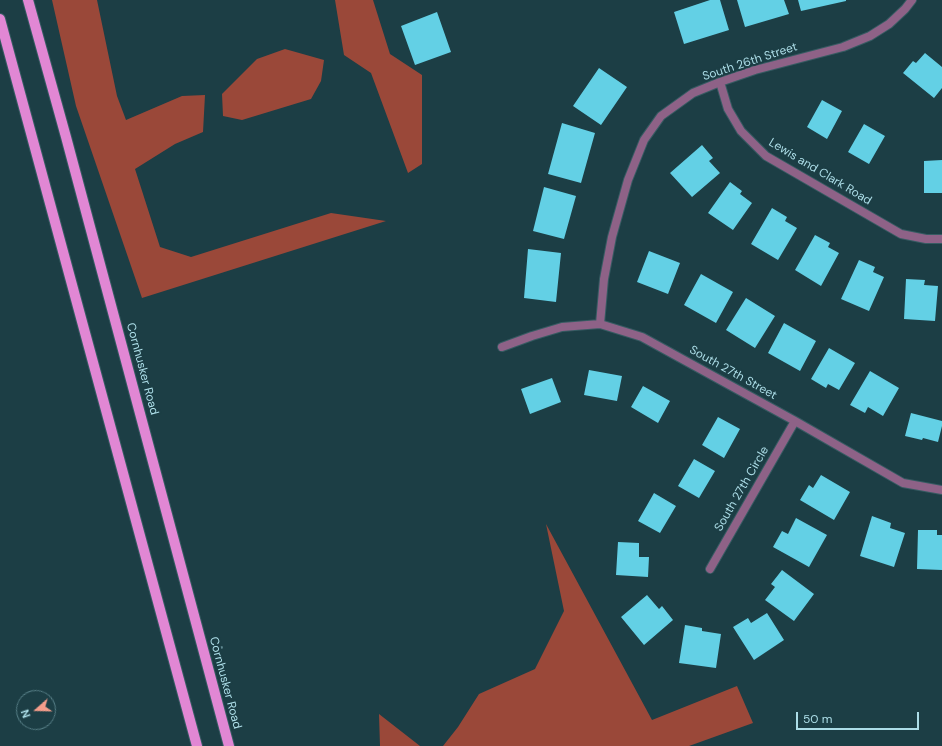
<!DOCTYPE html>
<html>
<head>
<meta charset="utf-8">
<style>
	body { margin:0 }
	#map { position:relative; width:942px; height:746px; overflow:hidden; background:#1c3e45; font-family:"DM Sans",sans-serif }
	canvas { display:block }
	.north { position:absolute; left:16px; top:690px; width:40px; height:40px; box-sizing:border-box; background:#1c3e45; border:1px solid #567e86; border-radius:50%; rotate:250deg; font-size:11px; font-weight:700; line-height:16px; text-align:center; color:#acdde7 }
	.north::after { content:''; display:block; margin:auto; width:14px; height:18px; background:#f49d8b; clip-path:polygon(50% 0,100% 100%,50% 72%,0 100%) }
	.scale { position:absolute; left:796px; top:712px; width:123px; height:18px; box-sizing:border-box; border:2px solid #acdde7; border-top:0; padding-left:5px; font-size:12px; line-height:14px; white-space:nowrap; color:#acdde7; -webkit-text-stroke:3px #1c3e45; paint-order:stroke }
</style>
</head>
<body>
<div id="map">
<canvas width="942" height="746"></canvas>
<div class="north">N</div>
<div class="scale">50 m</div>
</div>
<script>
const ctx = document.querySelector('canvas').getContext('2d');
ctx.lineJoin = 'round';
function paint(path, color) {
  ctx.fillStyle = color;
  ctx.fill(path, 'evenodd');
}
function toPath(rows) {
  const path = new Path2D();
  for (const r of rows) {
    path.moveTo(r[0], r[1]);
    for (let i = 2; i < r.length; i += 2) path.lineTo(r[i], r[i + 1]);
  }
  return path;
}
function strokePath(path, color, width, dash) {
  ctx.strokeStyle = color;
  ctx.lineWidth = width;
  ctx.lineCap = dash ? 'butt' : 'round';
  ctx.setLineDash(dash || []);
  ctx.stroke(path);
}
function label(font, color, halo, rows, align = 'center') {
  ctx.font = font + ' "DM Sans",sans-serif';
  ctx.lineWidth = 4;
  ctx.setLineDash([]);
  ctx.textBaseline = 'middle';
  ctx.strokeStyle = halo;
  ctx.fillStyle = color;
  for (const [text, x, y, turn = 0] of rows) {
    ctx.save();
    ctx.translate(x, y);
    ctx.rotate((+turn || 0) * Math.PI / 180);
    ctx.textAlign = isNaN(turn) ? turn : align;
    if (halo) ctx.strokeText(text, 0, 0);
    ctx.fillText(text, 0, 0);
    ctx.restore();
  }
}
const forest = toPath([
	[52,0,97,0,117,96,126,120,182,96,205,95,203,132,175,144,135,169,160,247,191,257,331,213,386,221,142,298,76,106],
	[335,0,373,0,390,54,422,75,422,164,408,173,371,73,344,55],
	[285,49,324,60,321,81,311,99,242,120,223,116,222,94,257,59],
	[546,524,652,720,737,686,753,723,689,746,443,746,458,727,479,694,535,669,564,611],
	[379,714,420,746,380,746]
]);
const building = toPath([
	[710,0,720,0,729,30,684,44,674,12],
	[737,0,784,0,789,14,745,27],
	[798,0,846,0,846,1,801,11],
	[437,12,451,52,415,65,401,26],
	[925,53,942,67,942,88,934,98,903,73,913,61,916,63],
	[599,68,627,87,601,125,573,106],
	[822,100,842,111,827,139,807,127],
	[562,123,595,133,581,183,548,174],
	[864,124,885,136,869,164,848,152],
	[702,145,713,158,709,161,720,173,692,197,670,173],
	[942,160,942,193,924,193,924,161],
	[730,182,742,191,740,194,752,203,733,230,708,213],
	[544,187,576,196,564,239,533,231],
	[772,208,787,217,785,221,797,228,778,260,751,244],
	[815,235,830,243,828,247,839,253,821,286,795,270],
	[528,249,561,253,556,302,524,298],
	[649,251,680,263,668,294,637,282],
	[859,260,875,267,873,272,884,277,869,311,841,299],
	[701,274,733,292,716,323,684,305],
	[906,279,925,280,924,285,938,286,935,321,904,319],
	[746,298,775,316,755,348,726,330],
	[784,323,816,341,800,371,768,353],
	[829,348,855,363,839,390,828,384,826,388,811,379],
	[589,370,622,376,617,401,584,395],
	[870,371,899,388,883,416,868,407,865,413,850,405],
	[552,378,561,402,530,414,521,389],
	[643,386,670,401,658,423,631,407],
	[911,413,942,421,942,426,938,442,923,438,922,440,905,436],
	[718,417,740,429,724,458,702,445],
	[694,459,715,471,699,498,678,486],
	[821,475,850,492,834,520,800,500,809,485,813,488],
	[654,493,676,506,660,533,638,521],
	[872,516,891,523,890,528,905,533,894,567,860,556],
	[796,518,827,535,809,567,773,547,782,531,788,534],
	[918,530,937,530,937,535,942,535,942,570,917,569],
	[618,542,639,543,639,557,649,557,648,577,616,575],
	[782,570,814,594,794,621,765,600,775,587,771,584],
	[647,595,659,609,662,606,673,620,644,645,621,617],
	[767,613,784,640,754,660,733,627,748,618,751,623],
	[685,625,702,628,702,631,721,634,716,668,679,663]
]);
const path = toPath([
	[216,649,223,647]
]);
const street = toPath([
	[720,82,728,109,741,131,766,156,901,234,926,239,942,239],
	[600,324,604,279,612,237,628,180,644,140,661,116,693,93,720,82,755,70,843,47,870,36,889,24,905,9,912,0],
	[502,347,532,336,562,327,600,324,642,337,795,421,903,483,942,490],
	[710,569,795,421]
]);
const primary = toPath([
	[28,0,66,137,229,746],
	[0,19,197,746]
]);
const streetNames = [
	["South 26th Street",750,62,-18],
	["Lewis and Clark Road",820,172,31],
	["Cornhusker Road",142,369,75],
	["South 27th Street",733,373,29],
	["South 27th Circle",742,489,-60],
	["Cornhusker Road",225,683,75]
];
paint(forest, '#9a4839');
paint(building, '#63d0e5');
strokePath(street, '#365b62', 10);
strokePath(primary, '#365b62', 12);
strokePath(path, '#608992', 2.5, [2, 3]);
strokePath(street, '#8e6287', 8);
strokePath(primary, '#e187d4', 10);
label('12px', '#acdde7', '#1c3e45', streetNames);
</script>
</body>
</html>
